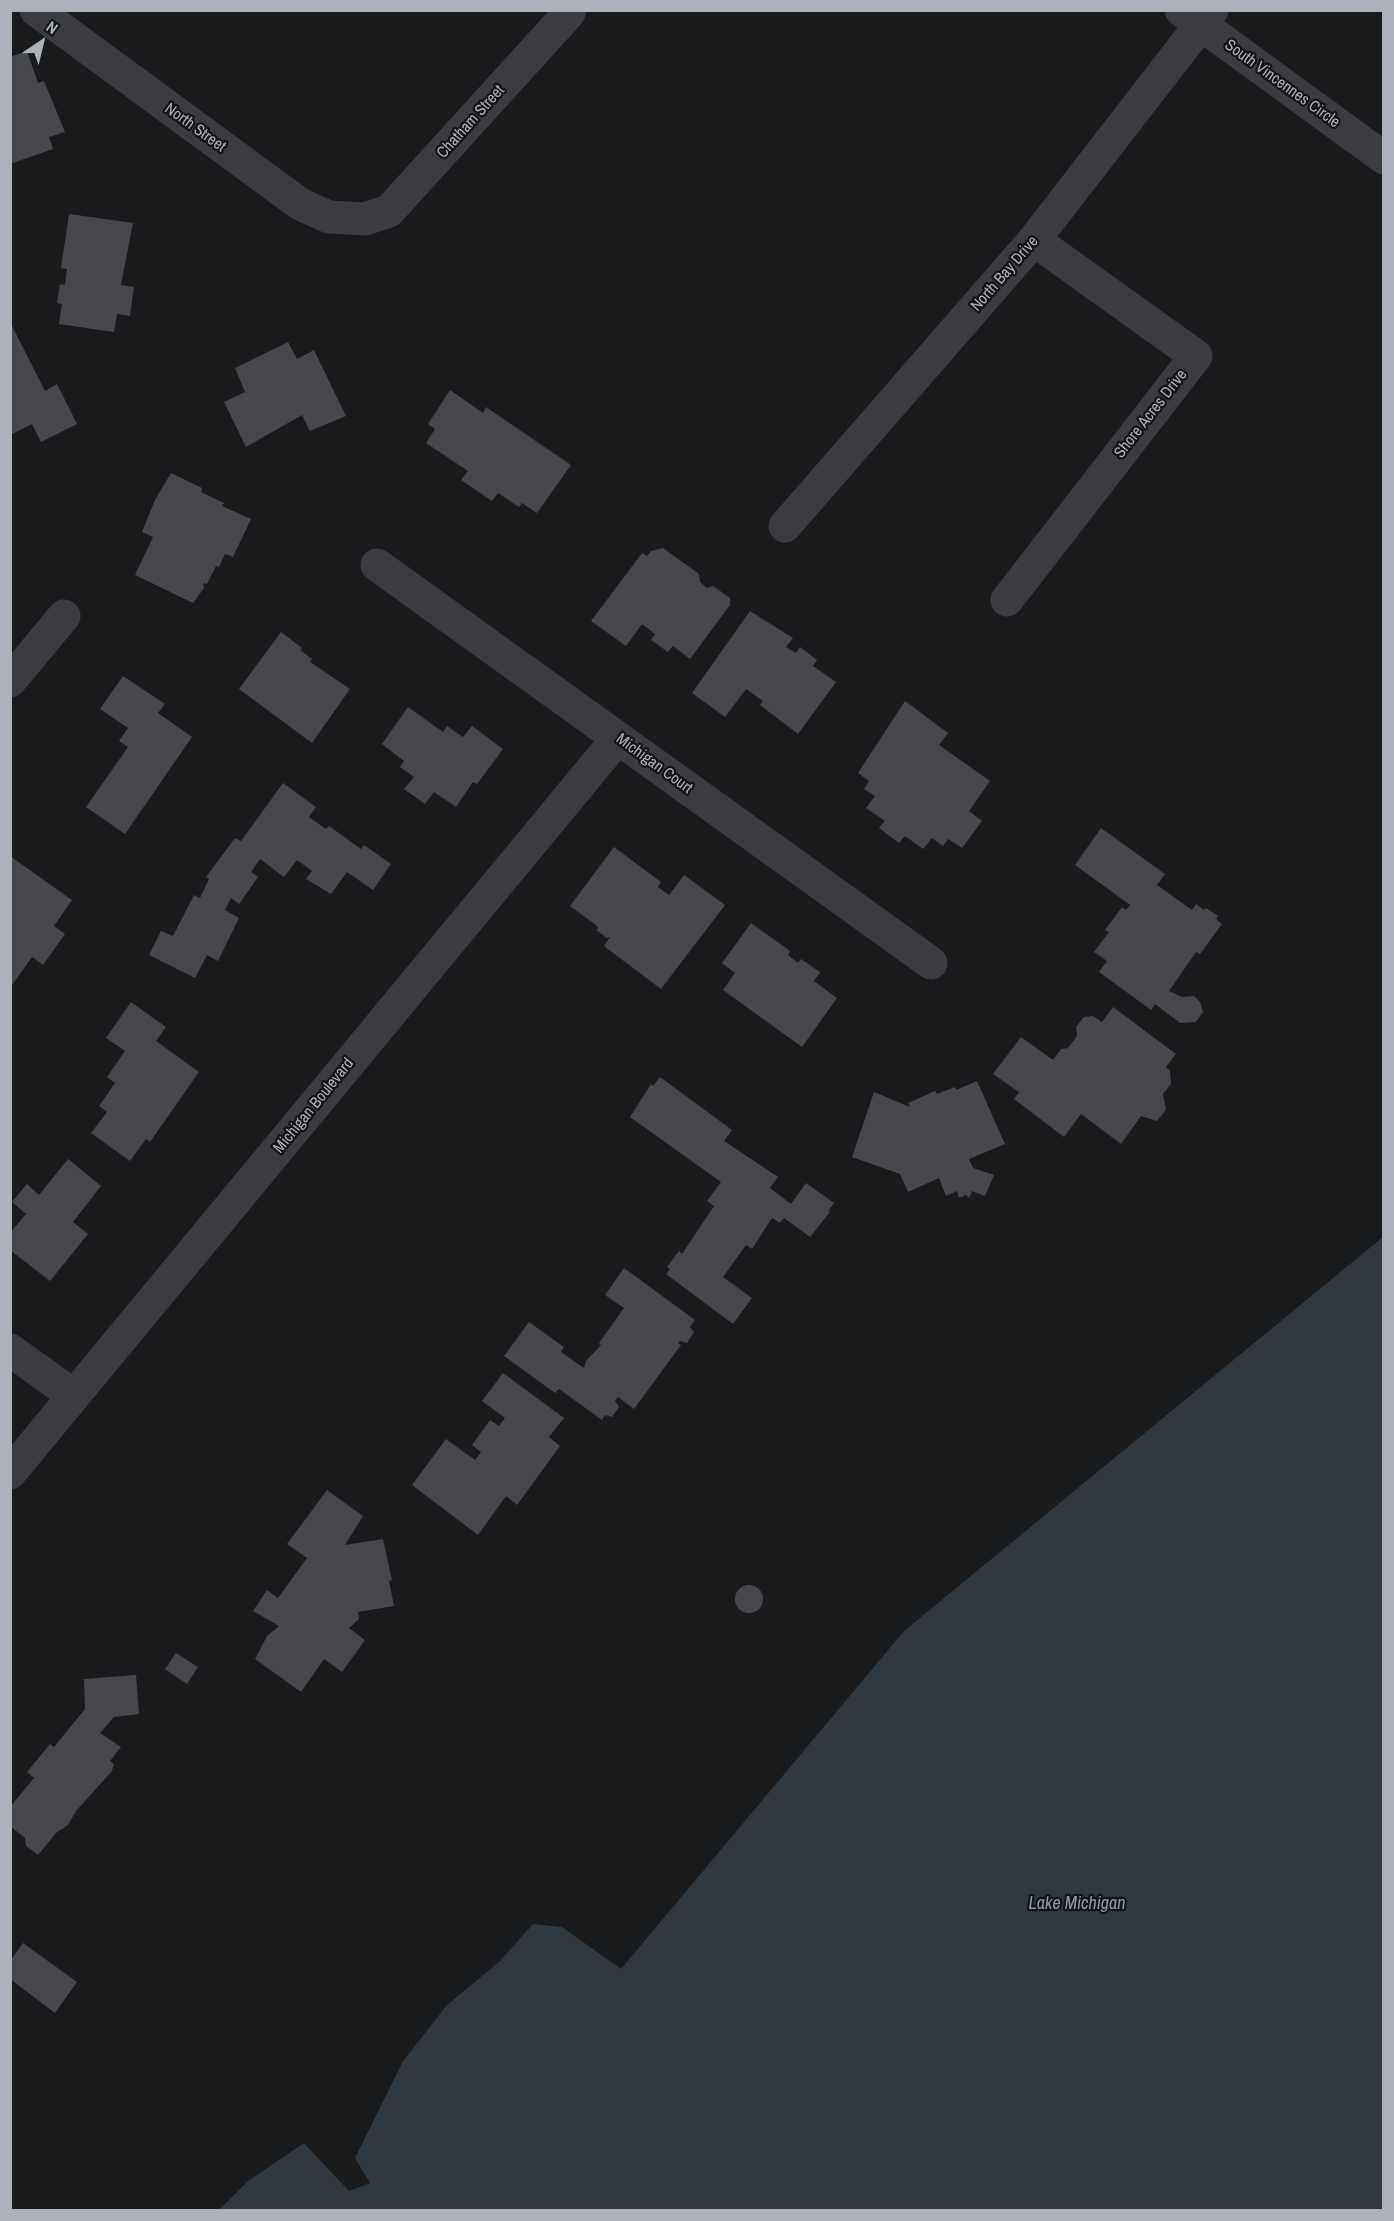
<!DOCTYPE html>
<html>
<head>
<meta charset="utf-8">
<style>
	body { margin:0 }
	#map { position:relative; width:1394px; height:2221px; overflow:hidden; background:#191a1b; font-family:"Archivo Narrow",sans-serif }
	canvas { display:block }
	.frame { position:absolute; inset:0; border:12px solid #adb2ba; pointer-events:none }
	.north { position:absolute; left:12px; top:12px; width:60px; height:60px; -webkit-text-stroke:4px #141417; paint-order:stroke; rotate:35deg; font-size:16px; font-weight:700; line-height:24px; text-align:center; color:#adb2ba }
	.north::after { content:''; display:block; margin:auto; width:21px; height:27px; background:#adb2ba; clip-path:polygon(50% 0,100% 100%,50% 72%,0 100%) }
</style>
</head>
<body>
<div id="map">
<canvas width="1394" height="2221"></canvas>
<div class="frame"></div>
<div class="north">N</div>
</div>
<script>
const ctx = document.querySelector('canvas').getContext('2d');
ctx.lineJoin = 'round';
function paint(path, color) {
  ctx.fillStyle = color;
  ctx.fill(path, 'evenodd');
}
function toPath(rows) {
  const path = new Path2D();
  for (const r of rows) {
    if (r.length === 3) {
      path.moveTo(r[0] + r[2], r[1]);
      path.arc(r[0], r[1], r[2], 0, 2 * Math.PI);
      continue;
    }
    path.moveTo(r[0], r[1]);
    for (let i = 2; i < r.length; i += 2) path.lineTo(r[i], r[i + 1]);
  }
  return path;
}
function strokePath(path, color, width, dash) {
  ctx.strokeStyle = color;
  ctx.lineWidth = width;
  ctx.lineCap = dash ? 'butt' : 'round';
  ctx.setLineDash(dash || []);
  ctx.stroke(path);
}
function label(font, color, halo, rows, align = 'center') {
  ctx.font = font + ' "Archivo Narrow",sans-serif';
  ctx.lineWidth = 4.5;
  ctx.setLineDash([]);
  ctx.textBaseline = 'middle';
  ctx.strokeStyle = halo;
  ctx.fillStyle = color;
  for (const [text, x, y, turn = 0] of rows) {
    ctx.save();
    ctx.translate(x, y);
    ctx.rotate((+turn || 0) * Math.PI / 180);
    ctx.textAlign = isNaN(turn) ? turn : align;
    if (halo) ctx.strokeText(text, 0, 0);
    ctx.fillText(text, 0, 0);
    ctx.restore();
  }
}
const water = toPath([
	[1383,1237,1383,2210,219,2210,248,2181,304,2143,349,2191,370,2183,355,2158,403,2061,447,2005,500,1961,533,1924,562,1927,621,1969,904,1631]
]);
const building = toPath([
	[27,51,38,83,44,81,65,132,49,137,53,149,10,164,10,57],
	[69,214,133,223,121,285,134,287,130,316,117,314,114,332,59,324,62,304,57,303,60,284,65,285,67,269,61,268],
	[10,322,45,391,57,384,77,424,41,442,32,424,10,435],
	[288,342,297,359,314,350,346,416,310,431,302,415,246,447,224,402,245,392,235,368],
	[450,390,483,413,486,407,571,465,537,513,522,503,519,507,498,493,492,501,461,480,468,471,426,443,435,429,428,424],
	[171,473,202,488,201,492,224,503,222,506,251,519,233,557,225,554,219,567,216,566,207,584,203,583,204,588,193,603,135,575,153,537,142,532,155,500],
	[663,548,699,574,700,582,707,588,713,586,730,598,730,605,690,659,673,646,668,652,651,640,655,634,642,624,626,646,591,621,642,553,647,556,651,551],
	[750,611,793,638,786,647,796,653,800,647,817,660,813,666,836,682,798,734,760,705,763,701,746,689,725,717,692,693],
	[281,632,302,648,300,650,312,659,310,662,350,689,312,743,239,689],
	[123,676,165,704,158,713,192,737,125,834,86,807,128,747,119,741,128,728,100,709],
	[905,701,948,733,939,745,990,781,969,811,982,821,962,848,948,839,943,846,932,838,923,849,905,836,899,843,879,828,885,821,866,808,875,796,864,789,869,781,858,773],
	[408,707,443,732,447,726,463,737,472,726,503,749,477,784,473,782,456,807,434,792,425,804,404,789,414,777,400,767,404,761,382,744],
	[283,783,316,807,309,817,326,829,329,826,361,849,364,845,391,864,373,890,347,872,331,894,306,879,312,871,297,860,284,877,260,859,251,872,258,877,239,904,231,898,225,910,239,918,218,961,207,955,195,978,149,955,161,931,173,936,194,895,200,898,209,879,206,877,235,838,241,841],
	[1101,828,1165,874,1157,885,1192,910,1196,904,1204,910,1206,908,1218,916,1216,919,1222,924,1200,954,1196,952,1169,991,1182,997,1194,996,1200,1002,1203,1012,1196,1022,1180,1023,1155,1004,1151,1010,1099,972,1107,961,1094,952,1109,932,1105,930,1122,907,1126,910,1130,905,1075,865],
	[614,847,661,882,658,887,669,895,684,875,725,905,661,989,604,946,610,937,607,938,596,930,598,928,596,925,570,906],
	[10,856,72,900,54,926,65,934,43,965,32,957,10,988],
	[751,923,790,951,788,955,798,963,801,959,820,972,814,981,837,998,802,1047,723,990,735,973,722,963],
	[131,1002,166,1027,156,1041,199,1072,150,1142,146,1139,130,1161,91,1133,107,1112,99,1106,115,1083,107,1077,125,1051,106,1038],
	[1113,1007,1176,1054,1166,1067,1170,1071,1171,1084,1163,1094,1166,1110,1157,1121,1141,1116,1121,1144,1081,1114,1064,1137,1014,1099,1019,1092,993,1074,1021,1037,1053,1060,1061,1049,1068,1048,1077,1036,1076,1027,1084,1017,1093,1016,1102,1022],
	[660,1077,732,1130,724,1141,778,1177,770,1188,791,1204,806,1183,834,1203,828,1211,830,1212,810,1237,784,1218,780,1223,772,1218,752,1249,746,1245,723,1277,752,1298,733,1324,666,1274,670,1269,667,1267,679,1251,682,1254,714,1206,707,1201,721,1182,630,1117,651,1084,653,1086],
	[977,1081,1005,1144,969,1159,973,1168,994,1175,985,1196,972,1191,969,1198,966,1195,959,1198,957,1191,946,1196,939,1178,908,1192,900,1174,852,1157,874,1092,910,1107,908,1103,935,1091,937,1094,955,1087,956,1090],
	[68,1159,101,1186,73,1222,88,1234,50,1281,10,1250,10,1233,26,1214,12,1202,27,1184,39,1195],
	[624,1268,695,1320,690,1327,694,1332,687,1343,680,1341,678,1343,681,1345,634,1409,618,1397,615,1401,619,1407,612,1417,605,1415,602,1420,559,1389,555,1393,504,1356,529,1322,564,1347,561,1352,584,1368,586,1361,601,1345,599,1343,624,1308,605,1295],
	[503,1373,564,1418,549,1437,560,1446,517,1505,506,1496,478,1535,412,1485,446,1439,475,1460,481,1452,472,1445,490,1420,499,1426,505,1418,482,1401],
	[327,1490,363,1516,345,1545,383,1539,392,1580,389,1581,394,1606,358,1612,359,1619,349,1628,365,1640,342,1672,324,1659,301,1692,255,1659,267,1636,279,1626,253,1611,267,1590,278,1598,307,1558,287,1544],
	[749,1599,14],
	[176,1653,198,1667,187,1684,165,1669],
	[136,1675,139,1714,114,1717,100,1733,121,1747,110,1761,114,1764,112,1771,76,1811,68,1825,56,1833,38,1855,26,1846,25,1838,10,1826,10,1807,34,1778,27,1772,50,1744,54,1747,85,1709,84,1679],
	[23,1943,77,1982,55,2013,10,1979,10,1961]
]);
const street = toPath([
	[36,10,300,204,329,217,365,219,389,211,569,13],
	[1181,10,1384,158],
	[785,526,1034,240,1212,10],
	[377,565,931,963],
	[1007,600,1196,356,1034,240],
	[10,681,64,616],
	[10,1350,74,1396],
	[10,1473,618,738]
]);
const streetNames = [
	["South Vincennes Circle",1282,84,36],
	["Chatham Street",471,122,-48],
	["North Street",195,128,36],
	["North Bay Drive",1005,274,-49],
	["Shore Acres Drive",1151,414,-52],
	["Michigan Court",654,764,36],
	["Michigan Boulevard",314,1106,-51]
];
const waterNames = [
	["Lake Michigan",1077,1904]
];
paint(water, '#30393f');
paint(building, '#46484b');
strokePath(street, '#3b3c40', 33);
label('16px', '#adb2ba', '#141417', streetNames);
label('italic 18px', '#86a1b3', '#141417', waterNames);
</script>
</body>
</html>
